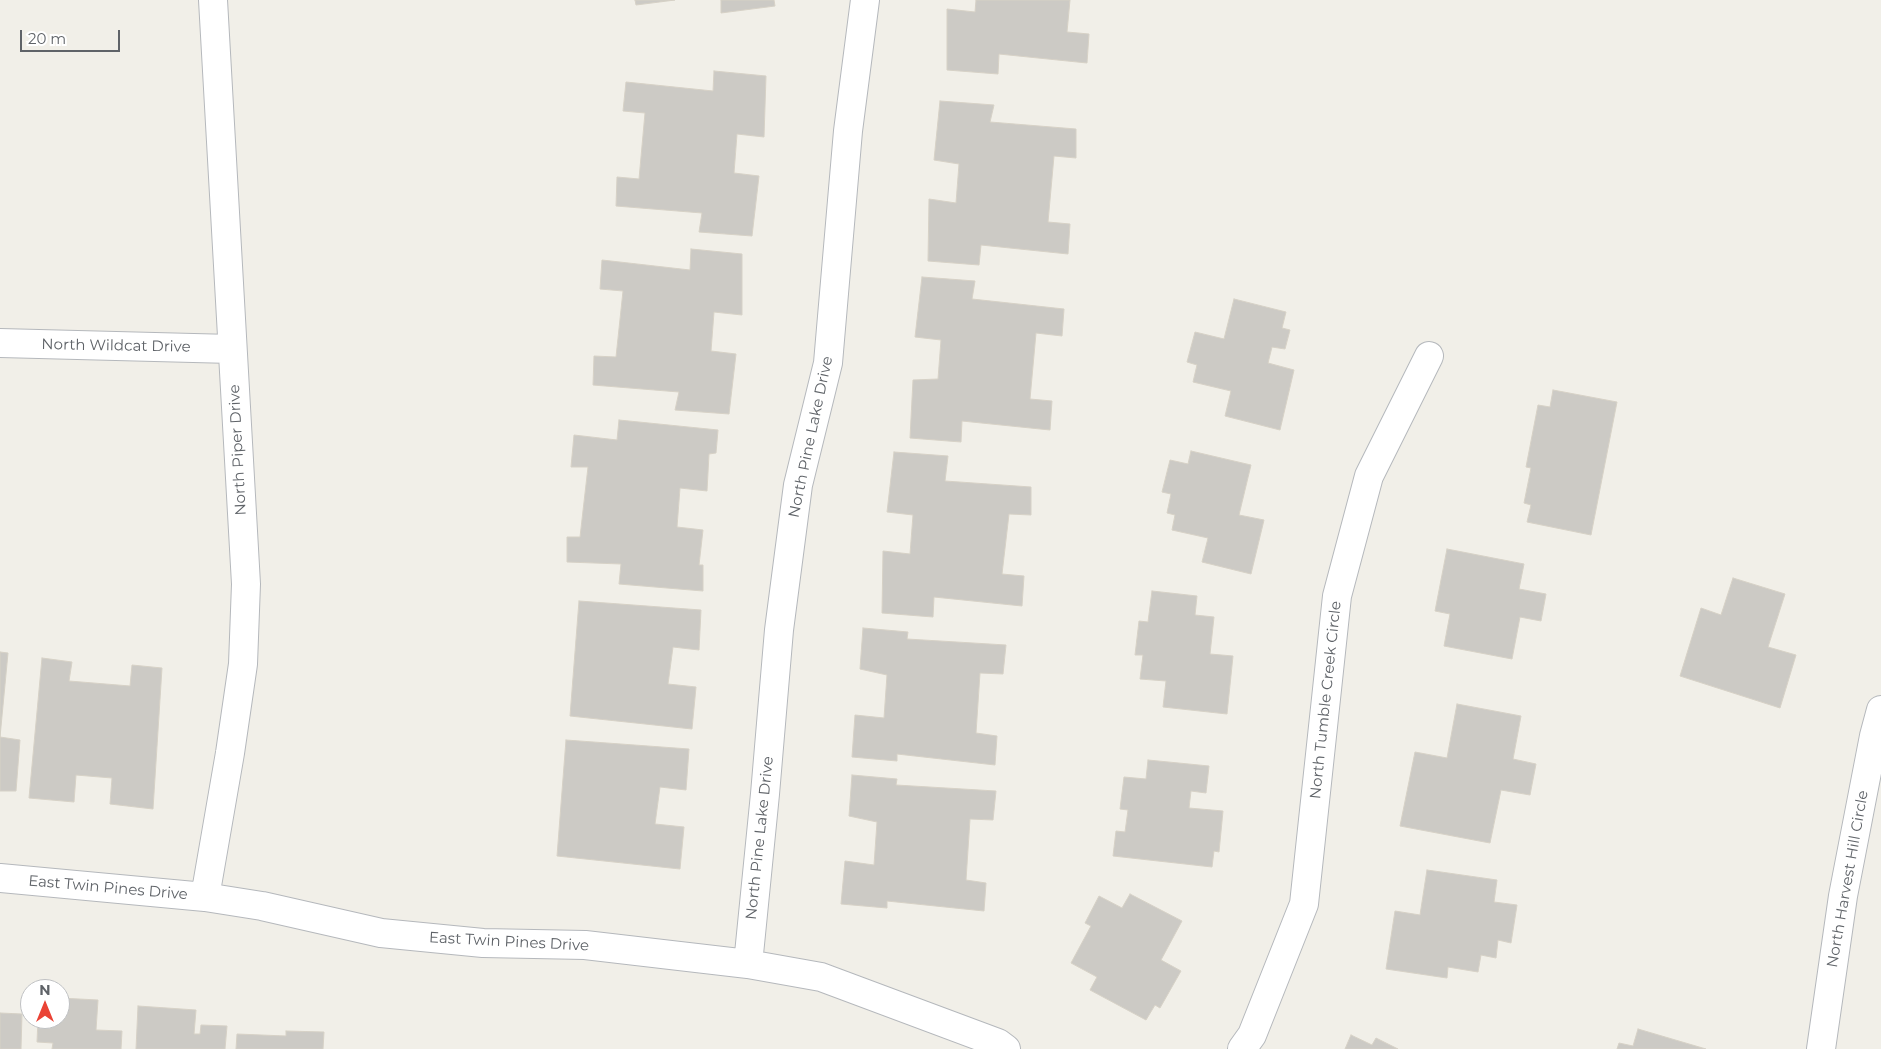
<!DOCTYPE html>
<html>
<head>
<meta charset="utf-8">
<style>
	body { margin:0 }
	#map { position:relative; width:1881px; height:1049px; overflow:hidden; background:#f1efe8; font-family:Montserrat,sans-serif }
	canvas { display:block }
	.north { position:absolute; left:20px; top:979px; width:50px; height:50px; box-sizing:border-box; background:#fff; border:1px solid #bfc1c3; border-radius:50%; rotate:0deg; font-size:14px; font-weight:700; line-height:20px; text-align:center; color:#5f6368 }
	.north::after { content:''; display:block; margin:auto; width:18px; height:22px; background:#ea4335; clip-path:polygon(50% 0,100% 100%,50% 72%,0 100%) }
	.scale { position:absolute; left:20px; top:30px; width:100px; height:22px; box-sizing:border-box; border:2px solid #5f6368; border-top:0; padding-left:6px; font-size:15px; line-height:18px; white-space:nowrap; color:#5f6368; -webkit-text-stroke:4px #fff; paint-order:stroke }
</style>
</head>
<body>
<div id="map">
<canvas width="1881" height="1049"></canvas>
<div class="north">N</div>
<div class="scale">20 m</div>
</div>
<script>
const ctx = document.querySelector('canvas').getContext('2d');
ctx.lineJoin = 'round';
function paint(path, color) {
  ctx.fillStyle = color;
  ctx.fill(path, 'evenodd');
}
function toPath(rows) {
  const path = new Path2D();
  for (const r of rows) {
    path.moveTo(r[0], r[1]);
    for (let i = 2; i < r.length; i += 2) path.lineTo(r[i], r[i + 1]);
  }
  return path;
}
function strokePath(path, color, width, dash) {
  ctx.strokeStyle = color;
  ctx.lineWidth = width;
  ctx.lineCap = dash ? 'butt' : 'round';
  ctx.setLineDash(dash || []);
  ctx.stroke(path);
}
function label(font, color, halo, rows, align = 'center') {
  ctx.font = font + ' Montserrat,sans-serif';
  ctx.lineWidth = 4;
  ctx.setLineDash([]);
  ctx.textBaseline = 'middle';
  ctx.strokeStyle = halo;
  ctx.fillStyle = color;
  for (const [text, x, y, turn = 0] of rows) {
    ctx.save();
    ctx.translate(x, y);
    ctx.rotate((+turn || 0) * Math.PI / 180);
    ctx.textAlign = isNaN(turn) ? turn : align;
    if (halo) ctx.strokeText(text, 0, 0);
    ctx.fillText(text, 0, 0);
    ctx.restore();
  }
}
const building = toPath([
	[635,0,675,0,636,5,635,0],
	[721,0,774,0,775,6,721,13,721,0],
	[976,0,1070,0,1067,32,1089,34,1087,63,999,54,998,74,947,70,947,9,975,12,976,0],
	[714,71,766,76,764,137,737,134,734,173,759,176,752,236,699,232,702,213,616,206,617,177,639,179,645,113,623,111,626,82,713,91,714,71],
	[940,101,994,105,990,122,1076,129,1076,158,1054,156,1048,222,1070,224,1068,254,981,245,979,265,928,261,929,199,956,203,959,164,934,160,940,101],
	[691,249,742,254,742,315,714,312,711,351,736,354,729,414,675,410,679,392,593,385,594,356,616,357,623,291,600,289,602,260,690,270,691,249],
	[922,277,975,281,972,299,1064,309,1062,336,1036,333,1030,399,1052,401,1050,430,962,421,961,442,910,438,913,380,938,379,941,340,915,337,922,277],
	[1234,299,1286,312,1282,328,1290,330,1285,349,1272,347,1268,363,1294,370,1280,430,1225,416,1231,391,1193,382,1197,365,1187,362,1195,332,1224,339,1234,299],
	[1553,390,1617,402,1591,535,1527,522,1531,505,1524,503,1531,468,1526,467,1538,405,1550,407,1553,390],
	[619,420,718,430,716,453,709,454,707,491,680,488,677,527,703,530,699,565,703,565,703,591,619,584,621,564,567,562,567,537,580,537,588,467,571,467,574,435,617,440,619,420],
	[1191,451,1251,465,1239,515,1264,520,1251,574,1202,562,1208,538,1172,530,1175,515,1167,513,1171,494,1162,492,1170,460,1188,464,1191,451],
	[894,452,948,456,945,481,1031,487,1031,515,1009,514,1002,574,1024,576,1022,606,934,597,933,617,882,613,883,551,910,554,913,515,887,512,894,452],
	[1447,549,1524,564,1519,589,1546,594,1541,621,1520,617,1512,659,1444,646,1450,614,1435,611,1447,549],
	[1733,578,1785,594,1768,647,1796,655,1780,708,1680,676,1701,608,1721,615,1733,578],
	[1152,591,1197,596,1195,615,1214,617,1210,654,1233,656,1227,714,1163,707,1166,681,1140,679,1143,655,1135,655,1139,621,1148,622,1152,591],
	[579,601,701,610,699,650,673,647,668,684,696,687,692,729,570,716,579,601],
	[863,628,908,632,907,639,1006,645,1003,674,980,673,976,733,997,736,995,765,897,754,897,761,852,757,855,715,884,718,887,675,860,669,863,628],
	[0,652,8,653,0,737,20,740,16,791,0,791,0,652],
	[42,658,72,662,69,681,130,686,132,665,162,668,153,809,110,804,112,778,76,775,74,802,29,798,42,658],
	[1457,704,1521,716,1513,759,1536,764,1530,795,1501,790,1490,843,1400,826,1415,752,1447,758,1457,704],
	[566,740,689,749,686,790,660,787,655,824,684,827,680,869,557,856,566,740],
	[1148,760,1209,766,1206,793,1191,791,1189,808,1223,811,1219,852,1214,851,1212,867,1113,856,1116,831,1125,832,1128,810,1120,809,1124,777,1146,779,1148,760],
	[852,775,897,779,896,785,996,791,993,820,970,819,966,880,986,883,984,911,887,901,887,908,841,904,845,861,874,865,877,822,849,816,852,775],
	[1427,870,1497,880,1494,902,1517,905,1511,943,1498,940,1496,958,1481,955,1478,972,1448,967,1447,978,1386,969,1395,911,1420,915,1427,870],
	[1130,894,1182,921,1161,960,1181,971,1160,1008,1155,1005,1146,1020,1090,990,1097,977,1071,963,1091,926,1085,923,1099,896,1122,908,1130,894],
	[60,998,98,1000,96,1030,122,1031,121,1049,52,1049,53,1043,37,1042,38,1019,60,1019,60,998],
	[138,1006,196,1010,194,1034,200,1034,201,1025,227,1026,225,1049,136,1049,138,1006],
	[0,1013,22,1014,21,1049,0,1049,0,1013],
	[1638,1029,1706,1049,1617,1049,1619,1043,1633,1046,1638,1029],
	[286,1031,324,1032,323,1049,236,1049,237,1034,286,1036,286,1031],
	[1351,1035,1372,1045,1376,1038,1398,1049,1345,1049,1351,1035]
]);
const minor = toPath([
	[0,343,232,349],
	[0,878,205,897,262,906,381,933,483,943,585,945,748,964,821,977,998,1043,1006,1049],
	[205,897,230,753,243,664,246,584,213,0],
	[748,964,765,794,779,630,798,485,828,363,848,131,865,0],
	[1242,1049,1252,1035,1304,904,1337,596,1369,476,1429,356],
	[1821,1049,1843,896,1874,736,1881,710]
]);
const streetNames = [
	["North Wildcat Drive",116,346,1],
	["North Pine Lake Drive",811,437,-78],
	["North Piper Drive",238,450,-93],
	["North Tumble Creek Circle",1326,700,-84],
	["North Pine Lake Drive",760,838,-84],
	["North Harvest Hill Circle",1848,879,-80],
	["East Twin Pines Drive",108,888,5],
	["East Twin Pines Drive",509,942,3]
];
paint(building, '#cccac5');
strokePath(building, '#d6d1c6', 1);
strokePath(minor, '#b5b8bc', 30);
strokePath(minor, '#fff', 28);
label('15px', '#5f6368', '#fff', streetNames);
</script>
</body>
</html>
